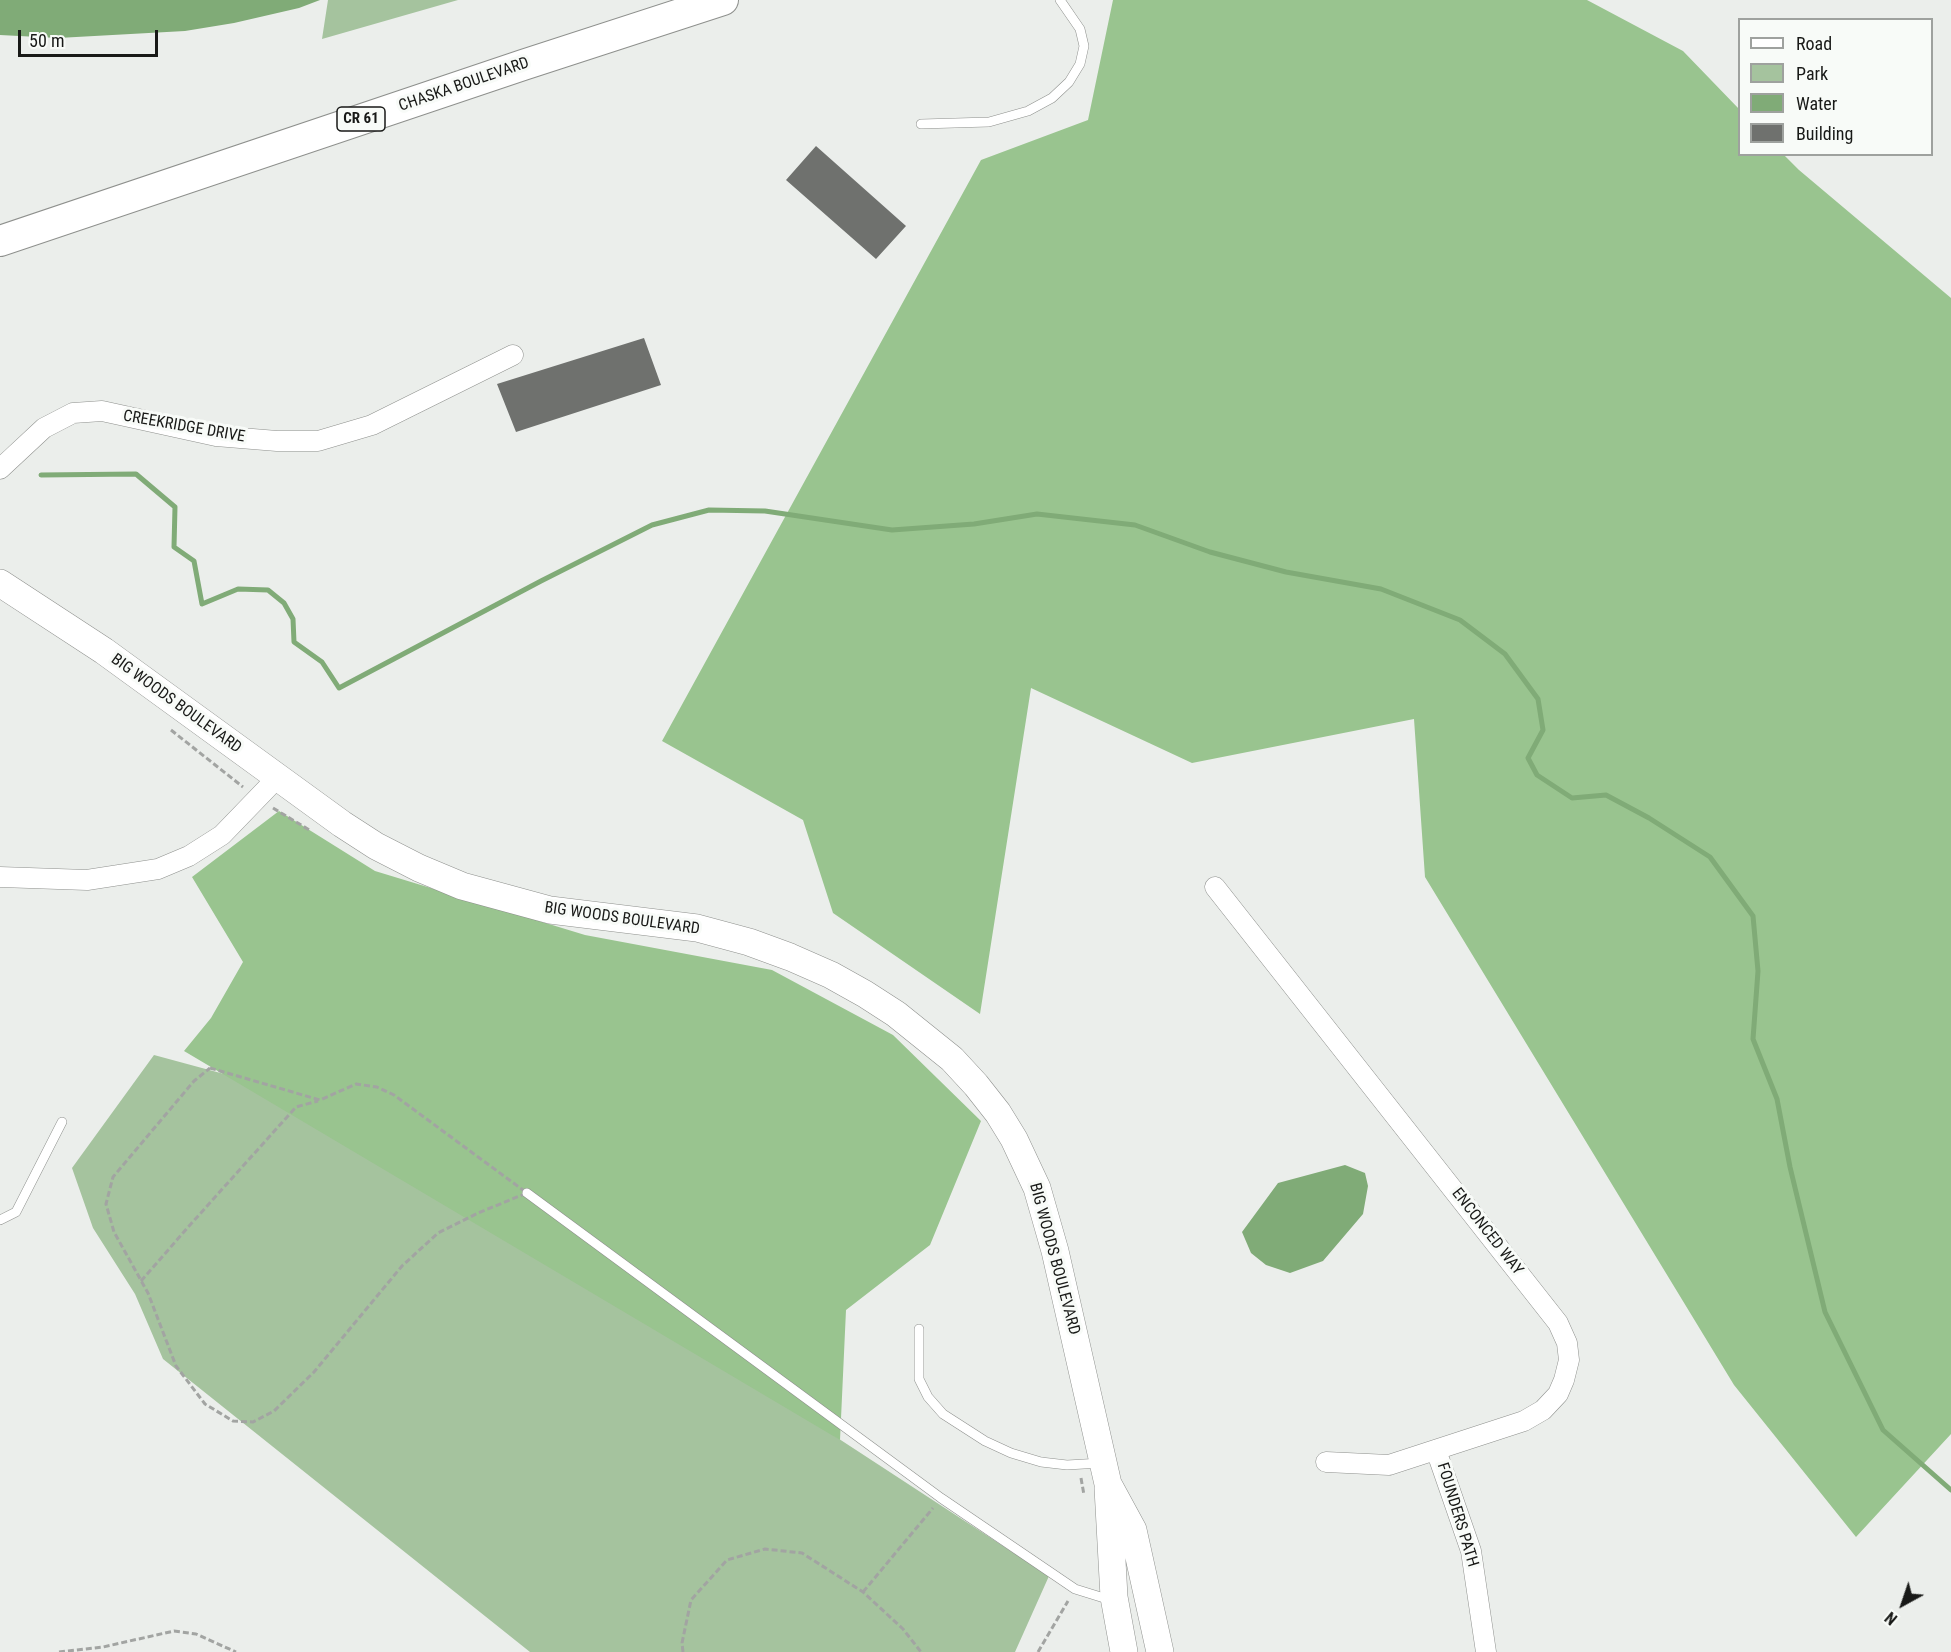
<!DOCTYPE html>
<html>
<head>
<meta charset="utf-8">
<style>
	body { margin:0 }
	#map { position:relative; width:1951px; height:1652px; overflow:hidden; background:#ebeeeb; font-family:"Roboto Condensed",sans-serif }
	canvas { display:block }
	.legend { position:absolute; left:1738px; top:18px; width:195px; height:138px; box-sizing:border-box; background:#f8fbf8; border:2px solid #9ea19e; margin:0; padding:8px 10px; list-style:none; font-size:18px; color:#181917 }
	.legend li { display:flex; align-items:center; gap:12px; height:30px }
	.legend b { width:30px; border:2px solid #9ea19e }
	.north { position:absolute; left:1873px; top:1574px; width:60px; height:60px; -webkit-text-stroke:4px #f8fbf8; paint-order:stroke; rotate:220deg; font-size:16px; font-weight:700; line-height:24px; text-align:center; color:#181917 }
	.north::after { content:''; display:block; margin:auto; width:21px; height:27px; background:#181917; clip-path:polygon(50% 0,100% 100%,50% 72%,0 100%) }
	.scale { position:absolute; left:18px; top:30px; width:140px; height:27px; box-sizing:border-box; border:3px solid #181917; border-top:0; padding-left:8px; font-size:18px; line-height:21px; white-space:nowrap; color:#181917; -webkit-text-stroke:4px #f8fbf8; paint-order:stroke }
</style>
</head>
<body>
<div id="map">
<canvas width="1951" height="1652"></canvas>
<ul class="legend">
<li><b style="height:8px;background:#fff"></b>Road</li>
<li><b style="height:16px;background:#a5c39e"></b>Park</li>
<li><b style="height:16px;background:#80ab77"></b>Water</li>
<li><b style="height:16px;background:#6f716e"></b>Building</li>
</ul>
<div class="north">N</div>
<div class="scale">50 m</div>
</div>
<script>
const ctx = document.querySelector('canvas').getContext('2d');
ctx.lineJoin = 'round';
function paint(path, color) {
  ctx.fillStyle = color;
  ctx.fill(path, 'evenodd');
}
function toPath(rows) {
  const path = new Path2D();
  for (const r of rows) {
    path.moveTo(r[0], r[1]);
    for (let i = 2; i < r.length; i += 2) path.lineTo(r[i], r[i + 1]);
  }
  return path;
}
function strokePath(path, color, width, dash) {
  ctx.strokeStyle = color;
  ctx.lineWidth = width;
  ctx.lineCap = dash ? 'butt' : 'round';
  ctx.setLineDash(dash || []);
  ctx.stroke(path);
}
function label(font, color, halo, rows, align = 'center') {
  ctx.font = font + ' "Roboto Condensed",sans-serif';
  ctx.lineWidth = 6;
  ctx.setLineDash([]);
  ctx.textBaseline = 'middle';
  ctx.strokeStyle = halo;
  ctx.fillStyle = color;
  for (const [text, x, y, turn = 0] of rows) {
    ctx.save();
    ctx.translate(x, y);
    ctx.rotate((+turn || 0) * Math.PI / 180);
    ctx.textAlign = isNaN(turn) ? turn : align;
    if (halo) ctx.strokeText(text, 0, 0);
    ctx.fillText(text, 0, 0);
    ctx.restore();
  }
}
const green = toPath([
	[328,0,458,0,322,39],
	[154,1055,320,1100,1049,1576,1015,1652,530,1652,163,1359,135,1294,93,1228,72,1168]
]);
const forest = toPath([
	[1113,0,1587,0,1683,51,1739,109,1740,154,1784,155,1799,170,1951,298,1951,1434,1856,1537,1734,1385,1425,877,1414,719,1192,763,1031,688,980,1014,833,913,803,820,662,741,981,160,1088,120],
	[279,811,375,871,585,935,772,970,893,1035,981,1121,930,1245,846,1310,840,1440,184,1051,211,1018,243,962,192,877]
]);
const water = toPath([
	[0,0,320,0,299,8,234,23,185,31,58,38,0,35],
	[1345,1165,1365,1173,1368,1186,1363,1214,1323,1261,1290,1273,1266,1265,1251,1253,1242,1232,1278,1183]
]);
const stream = toPath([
	[41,475,136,474,175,507,174,547,194,561,202,604,238,589,268,590,284,603,293,619,294,642,322,662,339,688,541,581,652,525,709,510,765,511,892,530,974,524,1037,514,1135,525,1210,552,1286,572,1381,589,1460,620,1505,654,1538,699,1543,730,1528,758,1537,775,1572,798,1606,795,1649,818,1710,857,1753,916,1758,971,1753,1039,1777,1099,1790,1167,1825,1312,1883,1430,1951,1490]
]);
const building = toPath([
	[816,146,906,226,876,259,786,180],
	[644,338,661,385,516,432,497,384]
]);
const path = toPath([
	[171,730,243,787],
	[273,808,311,831],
	[210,1068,320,1100,356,1084,377,1087,394,1095,527,1193,478,1213,438,1233,402,1266,314,1372,274,1411,253,1422,233,1421,205,1404,176,1366,148,1293,114,1232,106,1204,113,1177,194,1081,210,1068],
	[141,1281,190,1225,296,1107,318,1101],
	[1081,1478,1084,1495],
	[863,1592,933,1508],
	[59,1652,103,1647,174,1631,196,1634,236,1652],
	[683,1652,682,1643,691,1600,727,1560,765,1549,802,1553,863,1592,903,1629,921,1652],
	[1038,1652,1068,1601]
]);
const lane = toPath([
	[921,124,989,122,1028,111,1052,98,1069,82,1080,64,1084,46,1080,29,1060,0],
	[527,1193,941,1498,1075,1589,1104,1598,1111,1597],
	[0,1220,16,1212,62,1122],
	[919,1329,919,1379,928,1397,943,1414,985,1441,1011,1453,1041,1462,1067,1465,1101,1463]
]);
const street = toPath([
	[0,469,44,428,73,413,102,411,216,436,277,441,318,441,372,425,513,355],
	[0,877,87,880,158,869,189,856,222,835,277,778],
	[1215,887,1558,1323,1567,1343,1569,1360,1564,1380,1558,1394,1543,1410,1524,1421,1389,1465,1326,1462],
	[1436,1450,1471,1551,1486,1652]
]);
const secondary = toPath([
	[0,583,104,651,342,824,376,846,419,868,462,886,550,910,697,928,749,942,790,957,831,975,865,994,896,1014,952,1059,976,1085,998,1113,1014,1139,1037,1188,1055,1251,1108,1484,1133,1530,1160,1652],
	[1108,1488,1114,1597,1124,1652]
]);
const primary = toPath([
	[0,241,523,65,723,0]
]);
const shields = [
	[361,119,48]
];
const shieldNames = [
	["CR 61",361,119]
];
const streetNames = [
	["CHASKA BOULEVARD",464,85,-19],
	["CREEKRIDGE DRIVE",184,427,10],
	["BIG WOODS BOULEVARD",176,704,36],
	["BIG WOODS BOULEVARD",622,919,8],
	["ENCONCED WAY",1487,1232,52],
	["BIG WOODS BOULEVARD",1054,1259,75],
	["FOUNDERS PATH",1457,1515,73]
];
paint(green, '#a5c39e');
paint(forest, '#99c48f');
paint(water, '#80ab77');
strokePath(stream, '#80ab77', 5);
paint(building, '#6f716e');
strokePath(lane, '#8e908d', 10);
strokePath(street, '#8e908d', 21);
strokePath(secondary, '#8e908d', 28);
strokePath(primary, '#8e908d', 32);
strokePath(path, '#a2a4a2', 3, [6, 3]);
strokePath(lane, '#fff', 9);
strokePath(street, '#fff', 20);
strokePath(secondary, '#fff', 27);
strokePath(primary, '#fff', 30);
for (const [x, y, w] of shields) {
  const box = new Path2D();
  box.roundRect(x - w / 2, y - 12, w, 24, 4.5);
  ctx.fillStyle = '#f8fbf8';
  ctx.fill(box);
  strokePath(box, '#181917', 1.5);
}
label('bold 15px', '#181917', null, shieldNames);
label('16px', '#181917', '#f8fbf8', streetNames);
</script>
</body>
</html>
